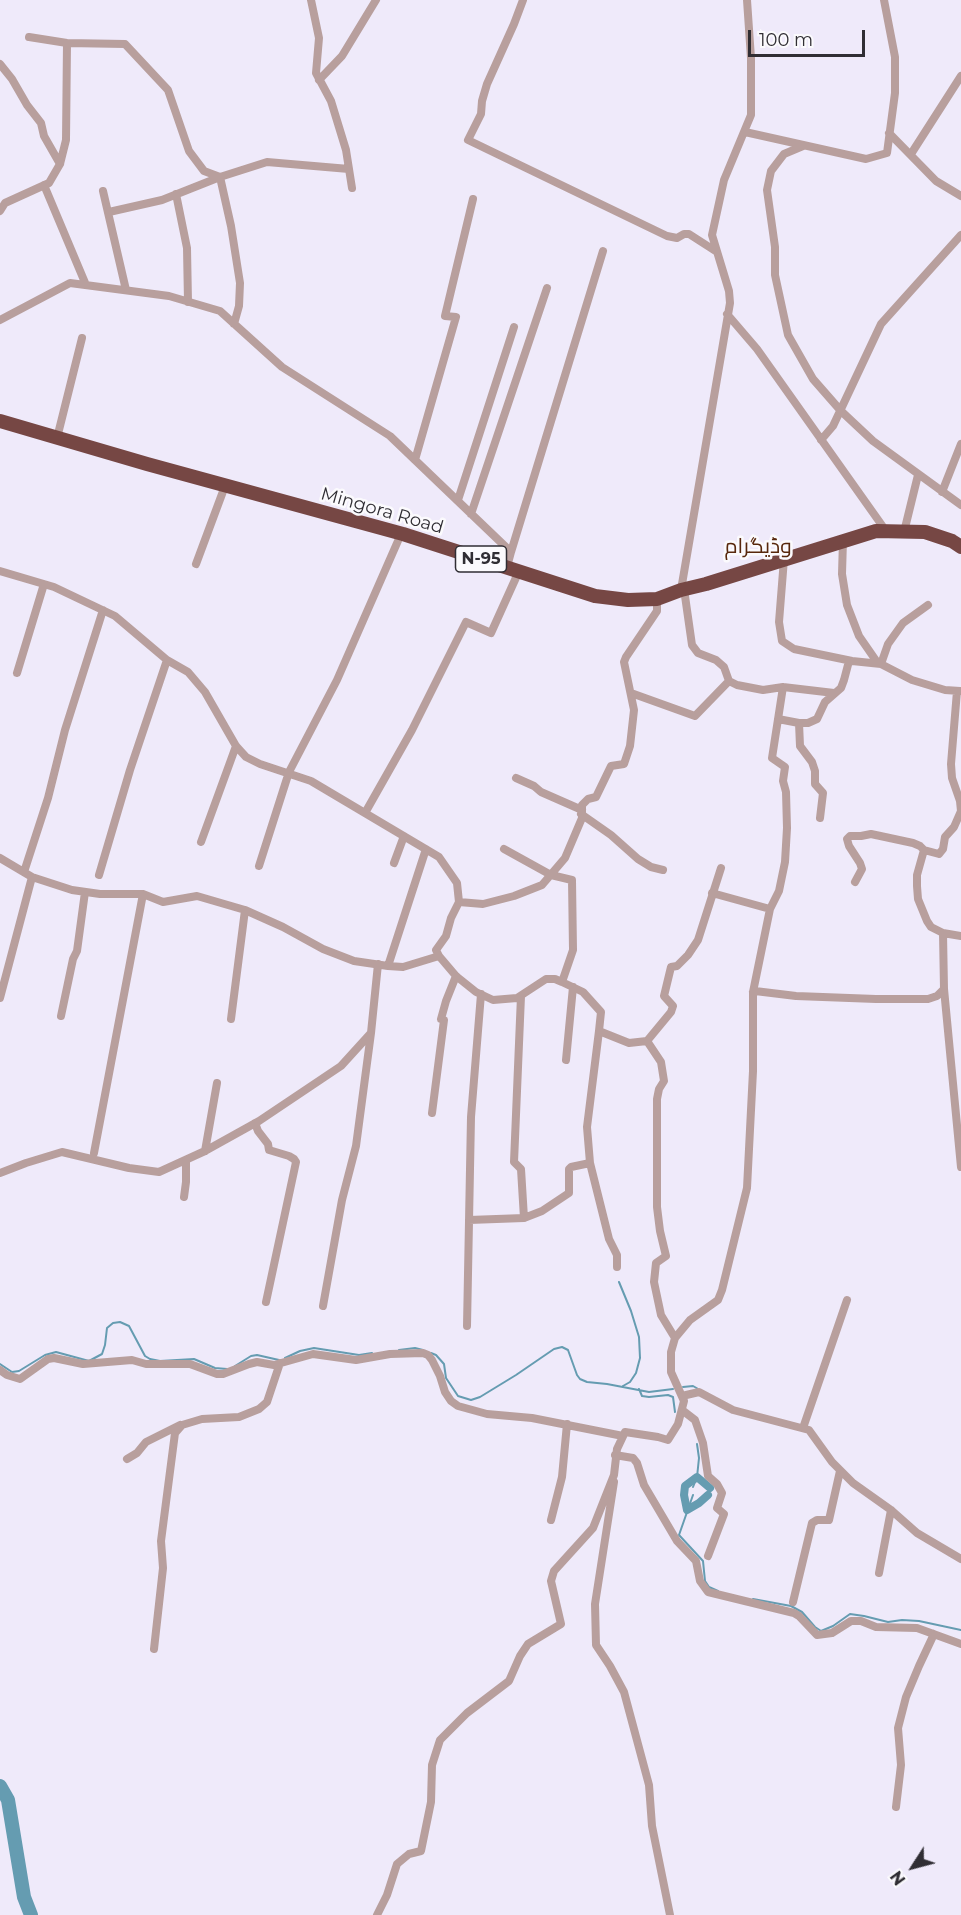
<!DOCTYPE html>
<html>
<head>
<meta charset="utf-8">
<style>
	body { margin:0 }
	#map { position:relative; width:961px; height:1915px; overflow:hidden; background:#efeafa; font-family:Montserrat,sans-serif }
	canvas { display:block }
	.north { position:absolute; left:883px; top:1837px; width:60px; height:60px; -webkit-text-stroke:4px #fbfafd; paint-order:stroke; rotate:234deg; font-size:16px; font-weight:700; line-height:24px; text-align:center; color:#302e34 }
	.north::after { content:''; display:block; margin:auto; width:21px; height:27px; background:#302e34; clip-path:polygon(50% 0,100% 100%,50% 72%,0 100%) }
	.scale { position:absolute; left:748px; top:30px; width:117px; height:27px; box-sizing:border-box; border:3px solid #302e34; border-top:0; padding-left:8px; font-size:18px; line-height:21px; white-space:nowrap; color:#302e34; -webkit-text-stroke:4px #fbfafd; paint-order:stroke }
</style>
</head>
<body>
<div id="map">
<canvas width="961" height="1915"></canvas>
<div class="north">N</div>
<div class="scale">100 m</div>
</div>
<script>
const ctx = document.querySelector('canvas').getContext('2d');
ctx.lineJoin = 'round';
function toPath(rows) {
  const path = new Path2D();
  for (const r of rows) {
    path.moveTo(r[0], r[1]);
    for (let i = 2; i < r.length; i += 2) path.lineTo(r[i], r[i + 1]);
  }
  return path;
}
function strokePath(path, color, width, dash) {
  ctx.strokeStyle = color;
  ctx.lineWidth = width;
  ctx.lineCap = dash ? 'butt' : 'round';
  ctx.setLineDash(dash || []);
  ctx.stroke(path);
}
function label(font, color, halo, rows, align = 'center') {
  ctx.font = font + ' Montserrat,Cairo,sans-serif';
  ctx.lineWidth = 5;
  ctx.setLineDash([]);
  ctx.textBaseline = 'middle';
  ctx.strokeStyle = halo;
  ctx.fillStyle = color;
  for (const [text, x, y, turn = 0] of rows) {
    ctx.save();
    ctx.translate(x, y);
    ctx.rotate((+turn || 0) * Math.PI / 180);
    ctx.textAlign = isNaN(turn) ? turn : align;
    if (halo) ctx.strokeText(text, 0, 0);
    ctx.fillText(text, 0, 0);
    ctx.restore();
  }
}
const stream = toPath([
	[619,1282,631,1311,639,1337,640,1358,636,1373,630,1382,623,1386],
	[399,1350,415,1348,423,1350],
	[431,1353,436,1355,444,1364,446,1378,458,1396,471,1400,480,1397,516,1375,554,1349,562,1347,568,1350,577,1375,580,1379,587,1382,607,1384,649,1392,673,1389],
	[285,1358,300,1351,314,1348,359,1355,372,1353],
	[0,1364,12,1372,19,1371,45,1355,56,1352,89,1361,102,1354,105,1345,107,1328,113,1323,120,1322,129,1326,145,1356,150,1359,160,1361,194,1359,215,1368,227,1369],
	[235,1366,251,1356,257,1355,279,1360],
	[683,1387,693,1386,700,1390],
	[639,1389,642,1396,649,1397,668,1395,673,1397,675,1412],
	[693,1487,697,1477,699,1458,697,1444],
	[693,1495,679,1535,703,1561,705,1581,709,1587,718,1591],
	[753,1599,791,1606,802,1612,815,1627,821,1631,833,1626,850,1614,864,1616,888,1622,902,1620,919,1621,961,1630]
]);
const canal = toPath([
	[708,1495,699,1503,687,1510,684,1495,685,1486,697,1477,710,1488]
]);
const river = toPath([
	[0,1786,8,1800,24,1897,31,1915]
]);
const street = toPath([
	[311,0,319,38,316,73,331,101,346,150,352,188],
	[523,0,514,24,487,84,482,101,481,114,468,140,667,236,677,238,684,234,689,234,717,252],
	[29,37,67,43,125,44,168,90,189,151,204,171,220,177,231,226,240,283,239,306,234,324],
	[0,64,12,79,27,105,41,123,44,136,60,164],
	[319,80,342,56,376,0],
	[745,132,866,159,887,153,895,93,895,57,884,0],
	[889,133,936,181,961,196],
	[803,146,784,154,771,171,767,190,775,247,775,275,788,335,813,379,841,411,873,441,961,505],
	[911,154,961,76],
	[44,185,86,285],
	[103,191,126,290],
	[176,194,187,248,188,302],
	[0,211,5,203,49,183,60,164,66,140,67,43],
	[109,212,162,200,220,177,267,162,349,169],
	[727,314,757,349,886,531],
	[0,320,70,283,169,296,220,311,282,367,390,436,511,552,507,567],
	[57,438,82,338],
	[821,440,833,426,881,324,961,235],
	[415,460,456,317,445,316,473,199],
	[942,492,961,444],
	[458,500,514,327],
	[471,514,547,288],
	[904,532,918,475],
	[843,540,842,574,847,605,859,636,877,662,912,680,945,690,960,691],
	[511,552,603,251],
	[784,559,779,622,782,641,794,649,852,661,881,664,888,644,903,623,928,605],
	[196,564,225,486],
	[0,571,54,587,115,616,167,660,188,672,205,692,236,746,246,757,260,764,311,781,439,857,457,883,459,902,451,918,446,936,436,950,439,956,403,967,388,966,354,961,323,949,283,927,245,910,197,896,163,902,143,894,100,894,72,890,32,877,0,858],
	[684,589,692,645,698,653,716,660,724,667,729,681,737,685,763,690,783,687,834,693],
	[681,590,730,303,729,291,712,235,724,180,751,115,751,58,747,0],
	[17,673,44,584],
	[631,693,695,716,729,681],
	[778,719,799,723],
	[516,778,534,786,541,792,582,810],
	[365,813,412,730,466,622,491,633,519,571],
	[581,814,611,835,638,859,651,867,663,870],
	[820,818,823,793,815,784,815,771,812,762,800,746,799,723,808,723,817,719,825,702,841,688,844,680,849,661],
	[201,842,236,746],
	[504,849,551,875,572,880,573,950,562,982],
	[394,863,404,836],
	[259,866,289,772,337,680,401,534],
	[24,872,48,798,65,730,103,610],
	[99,875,130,770,167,660],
	[855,882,862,869,860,863,849,846,847,839,850,836,861,836,871,834,913,843,920,846,924,850],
	[712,893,770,909],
	[459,902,483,904,514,896,542,885,565,858,582,818,582,805,588,799,596,797,611,766,624,764,630,746,634,710,624,662,626,657,657,611,657,599],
	[943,933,931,927,927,921,918,899,917,886,917,875,924,850,939,854,943,849,945,837,954,827,961,811,960,801,952,778,951,764,957,691],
	[439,956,456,976,476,992,493,1000,517,998,546,979,555,979,562,982,583,992,601,1012,599,1031,629,1043,647,1041,661,1062,664,1081,659,1089,657,1099,657,1207,660,1231,666,1256,656,1263,654,1282,661,1315,675,1338],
	[388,966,426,849],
	[944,989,961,1167],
	[753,992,755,991,796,996,876,999,928,999,937,996,944,989,943,933,961,936],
	[521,996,514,1162,521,1169,524,1218],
	[0,998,32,877],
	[61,1016,73,959,77,951,85,892],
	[231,1019,245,910],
	[599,1031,587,1127,590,1163,609,1239,617,1255,617,1267],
	[647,1041,671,1012,673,1006,664,996,671,967,677,966,688,955,698,940,721,868],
	[566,1060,573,987],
	[432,1113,444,1020,441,1019,446,1001,456,976],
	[255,1123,258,1131,268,1144,269,1150,289,1156,294,1159,296,1162,266,1302],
	[205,1151,217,1083],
	[94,1153,143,894],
	[0,1173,26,1163,62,1152,129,1168,159,1172,205,1151,259,1121,341,1066,371,1033,378,964],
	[184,1197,186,1182,186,1160],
	[469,1220,524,1218,542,1211,569,1193,569,1169,571,1167,590,1163],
	[323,1306,342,1200,356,1146,371,1033],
	[467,1326,471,1117,481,994],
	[0,1370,7,1375,20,1379,48,1359,54,1358,83,1364,132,1360,146,1364,190,1364,217,1374,223,1374,249,1364,257,1362,274,1365,313,1354,356,1360,390,1354,423,1353,428,1355,432,1360,440,1376,445,1392,451,1401,458,1406,487,1414,532,1418,623,1436],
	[682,1396,699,1392,733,1410,809,1430,832,1462,853,1483,891,1510,917,1533,961,1559],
	[682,1410,695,1420,703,1443,708,1476,717,1484,722,1493,717,1508,724,1514,708,1556],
	[803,1428,847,1300],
	[615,1455,633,1458,637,1463,644,1485,677,1541,696,1561,700,1581,708,1592,794,1613,799,1616,817,1635,832,1633,851,1621,861,1621,876,1627,917,1628,961,1644],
	[127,1459,137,1453,146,1442,180,1425],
	[614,1482,595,1604,596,1645,610,1666,624,1692,649,1785,652,1826,670,1915],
	[551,1520,562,1477,567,1424],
	[879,1573,891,1510],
	[793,1602,812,1523,817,1520,829,1520,840,1471],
	[154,1649,163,1568,161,1541,175,1433,182,1425,202,1419,239,1417,259,1409,267,1402,280,1363],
	[896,1807,901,1765,898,1728,906,1697,919,1666,934,1634],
	[377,1915,387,1895,397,1864,409,1854,421,1851,431,1802,432,1765,440,1740,467,1713,509,1681,520,1656,528,1644,561,1624,551,1581,554,1571,593,1528,614,1475,617,1449,625,1432,658,1437,668,1440,678,1424,684,1401,671,1372,671,1352,675,1338,690,1320,718,1300,722,1290,747,1188,753,1071,753,992,770,909,779,891,785,862,787,828,786,792,783,781,785,767,772,758,783,687]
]);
const highway = toPath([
	[0,421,147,464,403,534,595,596,628,600,657,599,681,590,706,584,876,531,925,532,952,541,961,547]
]);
const shields = [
	[481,559,51]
];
const shieldNames = [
	["N-95",481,559]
];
const streetNames = [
	["Mingora Road",382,511,16]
];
const quarterNames = [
	["وڈیگرام",758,547]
];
strokePath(stream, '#659cb1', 2);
strokePath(canal, '#659cb1', 8);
strokePath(river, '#659cb1', 14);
strokePath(street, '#b89f9d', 8);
strokePath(highway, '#764744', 14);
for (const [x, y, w] of shields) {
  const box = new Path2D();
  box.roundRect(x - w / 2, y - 13, w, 26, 4.5);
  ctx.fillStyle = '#fbfafd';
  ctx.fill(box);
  strokePath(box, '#302e34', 1.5);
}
label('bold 16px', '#302e34', null, shieldNames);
label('18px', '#302e34', '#fbfafd', streetNames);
label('21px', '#58280d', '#fbfafd', quarterNames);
</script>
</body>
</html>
